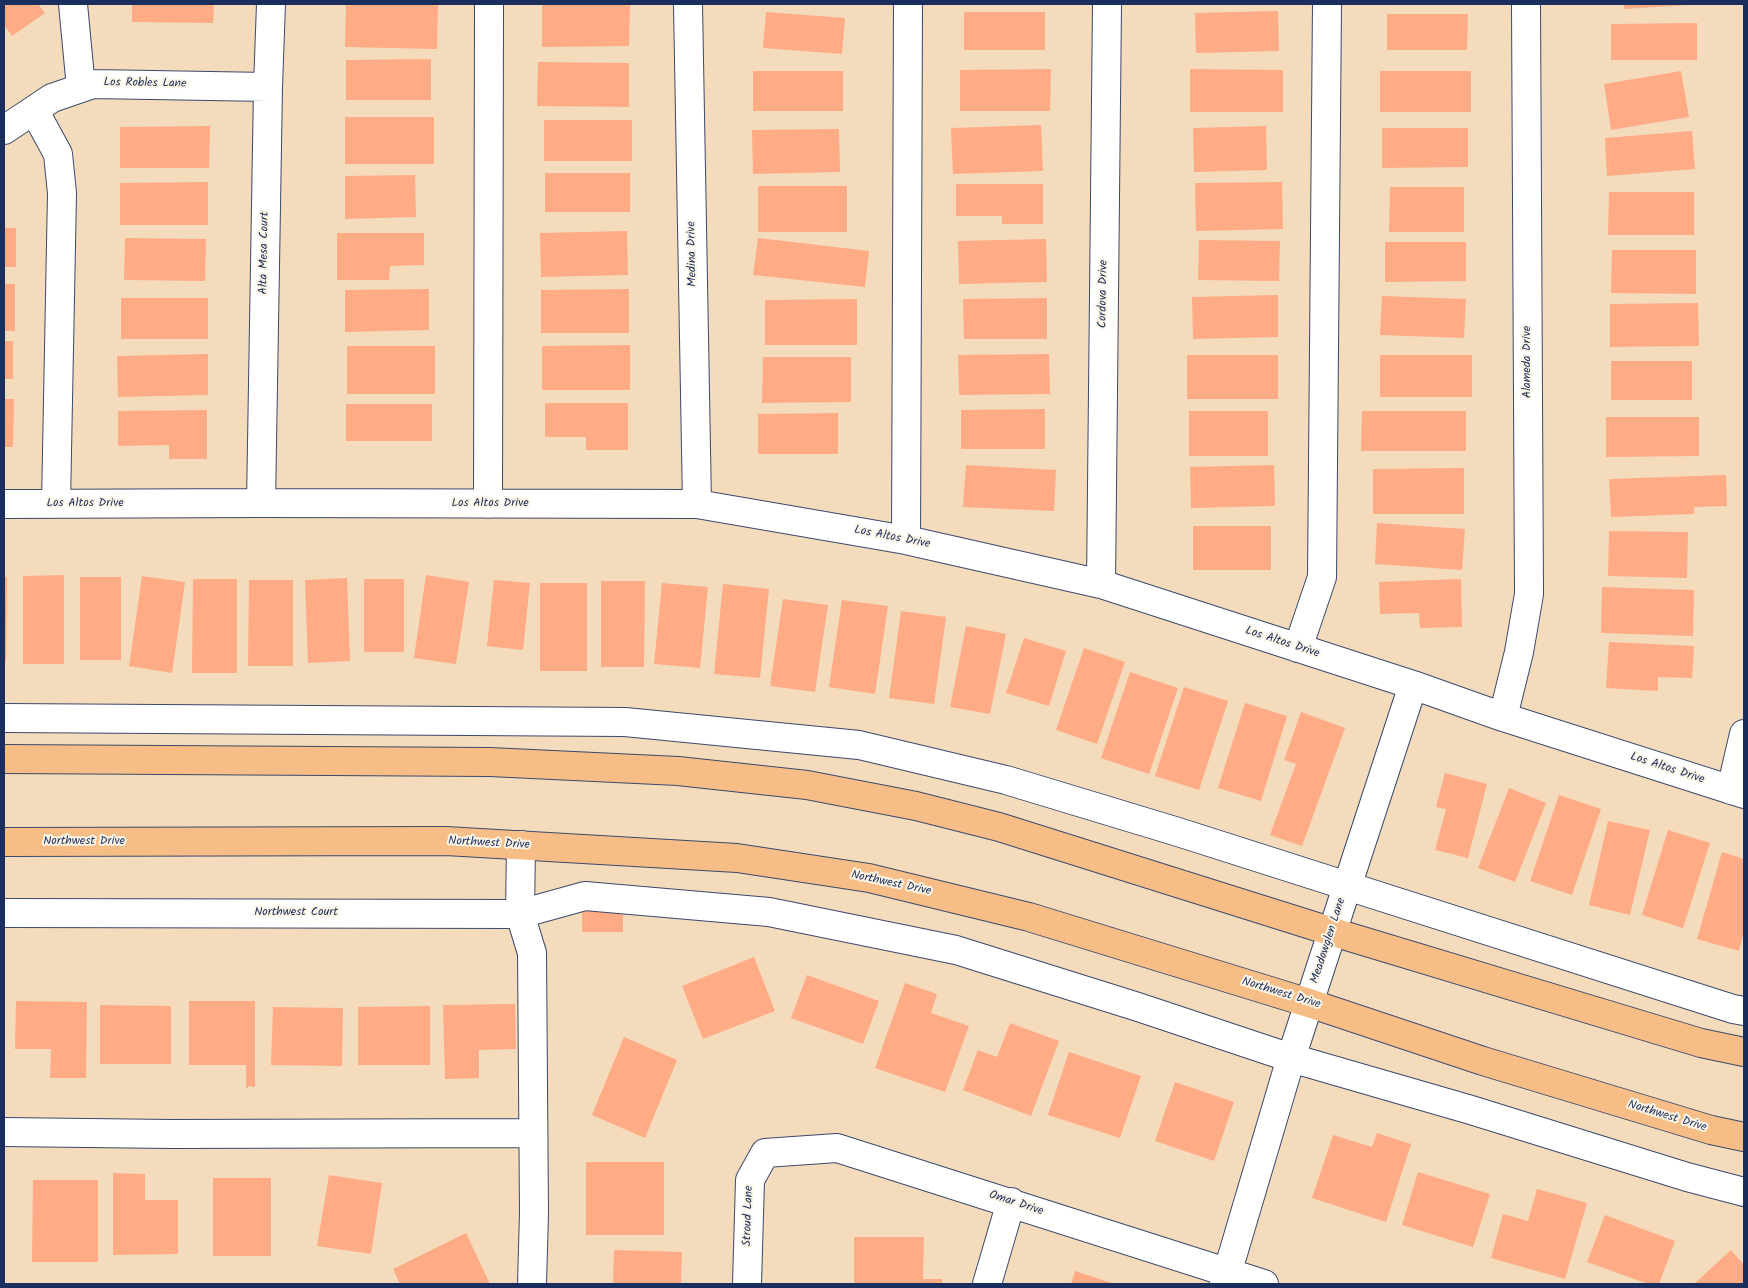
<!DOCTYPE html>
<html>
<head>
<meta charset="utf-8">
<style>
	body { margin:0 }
	#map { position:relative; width:1748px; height:1288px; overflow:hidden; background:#f3dbbc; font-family:Kalam,sans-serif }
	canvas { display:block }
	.frame { position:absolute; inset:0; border:5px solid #1b2f5e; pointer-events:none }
</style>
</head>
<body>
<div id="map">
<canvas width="1748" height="1288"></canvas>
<div class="frame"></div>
</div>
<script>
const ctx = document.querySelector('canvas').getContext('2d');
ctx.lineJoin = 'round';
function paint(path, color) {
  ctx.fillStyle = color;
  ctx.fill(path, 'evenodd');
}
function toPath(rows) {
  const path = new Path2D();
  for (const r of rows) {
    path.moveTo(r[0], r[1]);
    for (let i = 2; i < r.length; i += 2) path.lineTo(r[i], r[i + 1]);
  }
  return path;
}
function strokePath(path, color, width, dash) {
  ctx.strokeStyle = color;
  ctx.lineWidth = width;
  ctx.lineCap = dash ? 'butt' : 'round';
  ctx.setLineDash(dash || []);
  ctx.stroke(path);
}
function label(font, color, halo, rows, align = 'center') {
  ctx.font = font + ' Kalam,sans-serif';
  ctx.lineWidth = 4;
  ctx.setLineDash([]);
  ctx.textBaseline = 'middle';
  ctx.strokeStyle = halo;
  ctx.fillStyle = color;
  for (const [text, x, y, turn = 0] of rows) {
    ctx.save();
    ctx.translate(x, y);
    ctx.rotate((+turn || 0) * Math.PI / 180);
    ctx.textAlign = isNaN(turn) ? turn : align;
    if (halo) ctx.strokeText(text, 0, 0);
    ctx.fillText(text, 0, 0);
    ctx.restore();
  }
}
const building = toPath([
	[4,4,38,4,45,13,12,36,4,25],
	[132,4,214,4,213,23,132,22],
	[346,4,438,4,437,49,345,47],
	[1624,4,1688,4,1688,5,1624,9],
	[542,5,630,5,629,46,542,47],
	[1278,11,1279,51,1196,53,1195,13],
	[766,12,845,18,842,54,763,48],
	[964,12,1045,12,1045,50,964,50],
	[1387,14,1468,14,1467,50,1387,50],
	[1697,23,1697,60,1611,60,1611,24],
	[431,59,431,100,346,100,346,60],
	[538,62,629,63,629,107,537,106],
	[1051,69,1050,111,960,111,960,70],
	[1190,69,1283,70,1283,112,1190,112],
	[753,71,843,71,843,111,753,111],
	[1380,71,1471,71,1471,112,1380,112],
	[1681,71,1689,117,1611,130,1604,84],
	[345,117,434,117,434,164,345,164],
	[544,120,632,120,632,161,544,161],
	[1041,125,1043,171,953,174,951,128],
	[210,126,209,168,120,168,120,127],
	[1266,126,1267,170,1194,172,1193,128],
	[1382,128,1468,128,1468,167,1382,168],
	[839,129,840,172,753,174,752,130],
	[1692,131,1695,169,1607,176,1605,138],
	[545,173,630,173,630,212,545,212],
	[415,175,416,217,345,219,345,176],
	[208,182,208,225,120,225,120,183],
	[1282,182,1283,229,1196,231,1195,183],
	[956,184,1043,184,1043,224,1002,224,1002,216,956,216],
	[758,186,847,186,847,232,758,232],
	[1390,187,1464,187,1464,232,1389,232],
	[1609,192,1694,192,1694,235,1608,235],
	[4,228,16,228,16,267,4,267],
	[627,231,628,275,541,277,540,233],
	[337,233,424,233,424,265,390,266,389,280,337,280],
	[125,238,206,239,205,281,124,280],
	[758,238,869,251,865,287,753,275],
	[1046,239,1047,282,959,284,958,241],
	[1199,240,1280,241,1279,281,1198,280],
	[1385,242,1466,242,1466,281,1385,282],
	[1612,250,1696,250,1696,294,1611,293],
	[4,284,15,284,15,331,4,331],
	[429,289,429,330,345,332,345,290],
	[629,289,629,333,541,333,541,290],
	[1278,295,1278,337,1193,339,1192,297],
	[1382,296,1466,299,1464,338,1380,335],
	[121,298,208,298,208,339,121,339],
	[1047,298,1047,339,964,339,963,299],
	[857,299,857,345,765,345,765,300],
	[1698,303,1699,346,1610,347,1610,304],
	[4,341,13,341,13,379,4,379],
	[630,345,630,390,542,390,542,346],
	[347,346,435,346,435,394,347,394],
	[208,354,208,395,118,397,117,356],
	[1049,354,1050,394,959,395,958,355],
	[1187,355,1278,355,1278,399,1187,399],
	[1380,355,1472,355,1472,397,1380,397],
	[763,357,851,357,851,402,762,403],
	[1611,361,1692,361,1692,400,1611,400],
	[4,399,14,399,13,447,4,447],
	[545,403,628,403,628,450,586,450,586,437,545,437],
	[346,404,432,404,432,441,346,441],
	[1045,409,1045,449,961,449,961,410],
	[207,410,207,459,169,459,169,445,118,446,118,411],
	[1189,411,1268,411,1268,456,1189,456],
	[1362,411,1466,411,1466,451,1361,451],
	[838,413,838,454,758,454,758,414],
	[1606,417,1699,417,1699,456,1606,457],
	[966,465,1056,470,1054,511,963,507],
	[1274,465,1275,506,1191,508,1190,467],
	[1464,468,1464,514,1373,514,1373,469],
	[1726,475,1727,506,1694,507,1694,514,1611,517,1609,479],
	[1377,523,1465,529,1462,570,1375,564],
	[1193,526,1271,526,1271,570,1193,570],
	[1609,531,1688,532,1687,578,1608,576],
	[64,575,64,664,23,664,23,576],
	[426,575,469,582,456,664,414,658],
	[142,576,185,582,172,673,129,666],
	[4,577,7,577,6,661,4,661],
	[80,577,121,577,121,660,80,660],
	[347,578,350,661,308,663,305,580],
	[193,579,237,579,237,673,192,673],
	[364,579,404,579,404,652,364,652],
	[1461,579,1462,627,1420,628,1419,613,1380,614,1379,582],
	[249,580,293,580,293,666,248,666],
	[494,580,530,583,523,650,487,646],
	[601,581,645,581,644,667,601,667],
	[540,583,587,583,587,671,540,671],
	[662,583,708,587,700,668,654,664],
	[723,584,769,589,760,678,714,674],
	[1602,587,1694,590,1693,636,1601,633],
	[783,599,828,605,815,692,770,686],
	[842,600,888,606,875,694,829,687],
	[901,611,946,617,934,704,889,698],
	[966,626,1006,634,990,714,950,707],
	[1024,638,1066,651,1049,706,1006,693],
	[1609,642,1694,646,1692,678,1658,677,1658,691,1606,688],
	[1084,648,1125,662,1097,744,1056,730],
	[1130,672,1178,688,1149,774,1101,758],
	[1184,687,1228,701,1199,790,1155,776],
	[1245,703,1287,716,1261,801,1218,788],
	[1301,712,1345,728,1302,846,1270,835,1296,764,1284,760],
	[1445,773,1487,784,1468,858,1435,850,1446,809,1436,807],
	[1509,788,1546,803,1515,882,1478,868],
	[1559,795,1601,809,1572,895,1530,881],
	[1608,821,1650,830,1630,915,1589,905],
	[1668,830,1710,843,1683,928,1642,915],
	[1722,852,1744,859,1744,931,1739,951,1697,939],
	[582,911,623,911,623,932,582,932],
	[754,957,775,1011,703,1039,682,986],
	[807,975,879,1001,863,1044,791,1018],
	[905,983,937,994,931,1013,969,1026,945,1092,875,1068],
	[16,1001,87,1002,86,1078,50,1078,51,1049,15,1049],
	[189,1001,255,1001,255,1087,248,1086,248,1088,246,1088,246,1065,189,1065],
	[515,1004,516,1049,479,1050,479,1078,445,1079,443,1005],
	[100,1005,171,1006,171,1064,100,1064],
	[430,1006,430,1065,358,1065,358,1007],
	[273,1007,343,1008,342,1066,271,1065],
	[1010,1023,1059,1041,1031,1116,963,1090,978,1050,997,1057],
	[624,1037,677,1060,645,1138,592,1115],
	[1069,1052,1141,1076,1120,1138,1048,1115],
	[1175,1082,1234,1102,1214,1161,1155,1141],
	[1377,1133,1411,1144,1386,1222,1312,1198,1333,1135,1372,1147],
	[586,1162,664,1162,664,1235,586,1235],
	[1418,1172,1490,1194,1473,1247,1402,1225],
	[113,1173,145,1174,145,1200,178,1200,178,1254,113,1255],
	[329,1175,382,1183,371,1254,317,1246],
	[213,1178,271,1178,271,1256,213,1256],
	[33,1180,98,1180,98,1262,32,1262],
	[1537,1189,1587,1203,1565,1279,1491,1258,1503,1214,1528,1221],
	[1605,1215,1675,1241,1659,1284,1648,1284,1587,1262],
	[466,1233,490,1284,400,1284,393,1269],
	[854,1237,924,1237,923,1279,942,1279,942,1284,854,1284],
	[614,1250,682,1252,681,1284,613,1284],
	[1731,1250,1744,1265,1744,1284,1694,1284],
	[1075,1271,1115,1284,1071,1284]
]);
const minor = toPath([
	[73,4,81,88],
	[688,4,697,504],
	[34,110,58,154,62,193,56,504],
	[4,130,52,98,93,84,268,87],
	[261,503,268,87,271,4],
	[4,504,261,503,697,504,906,540,1101,584,1413,685,1503,717,1744,794],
	[488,504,489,4],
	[906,540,908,4],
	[1101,584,1107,4],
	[1298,648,1322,577,1327,4],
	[1503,717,1519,652,1529,594,1526,4],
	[4,718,625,722,859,745,1006,780,1178,832,1733,1009,1744,1011],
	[1731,790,1744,734],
	[4,913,520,914,521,845],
	[4,1132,171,1134,533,1133],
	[532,1284,534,1213,532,953,520,914,585,896,769,912,956,950,1138,1007,1291,1058,1471,1110,1687,1177,1744,1192],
	[747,1284,750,1180,765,1153,837,1148,1264,1284],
	[987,1284,1011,1202],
	[1224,1284,1291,1058,1413,685]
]);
const major = toPath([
	[4,759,490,762,678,771,807,785,916,806,999,827,1333,932,1701,1043,1744,1052],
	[4,842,446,841,737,858,869,878,1029,917,1309,1003,1483,1061,1711,1130,1744,1137]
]);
const streetNames = [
	["Los Robles Lane",145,84,1],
	["Alta Mesa Court",265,253,-89],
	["Medina Drive",693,254,-91],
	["Cordova Drive",1104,294,-89],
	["Alameda Drive",1528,362,-90],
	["Los Altos Drive",85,504],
	["Los Altos Drive",490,504],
	["Los Altos Drive",892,538,11],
	["Los Altos Drive",1282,643,18],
	["Los Altos Drive",1667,769,18],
	["Northwest Drive",84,842],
	["Northwest Drive",489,844,3],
	["Northwest Drive",891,884,12],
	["Northwest Court",296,913],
	["Meadowglen Lane",1329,941,-72],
	["Northwest Drive",1281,994,17],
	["Northwest Drive",1667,1117,17],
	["Omar Drive",1016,1204,18],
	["Stroud Lane",749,1216,-88]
];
paint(building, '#feab86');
strokePath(minor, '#3b496c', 30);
strokePath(major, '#3b496c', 30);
strokePath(minor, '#fff', 28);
strokePath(major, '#f6be86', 28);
label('12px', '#1b2f5e', '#fcf5e5', streetNames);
</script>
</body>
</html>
